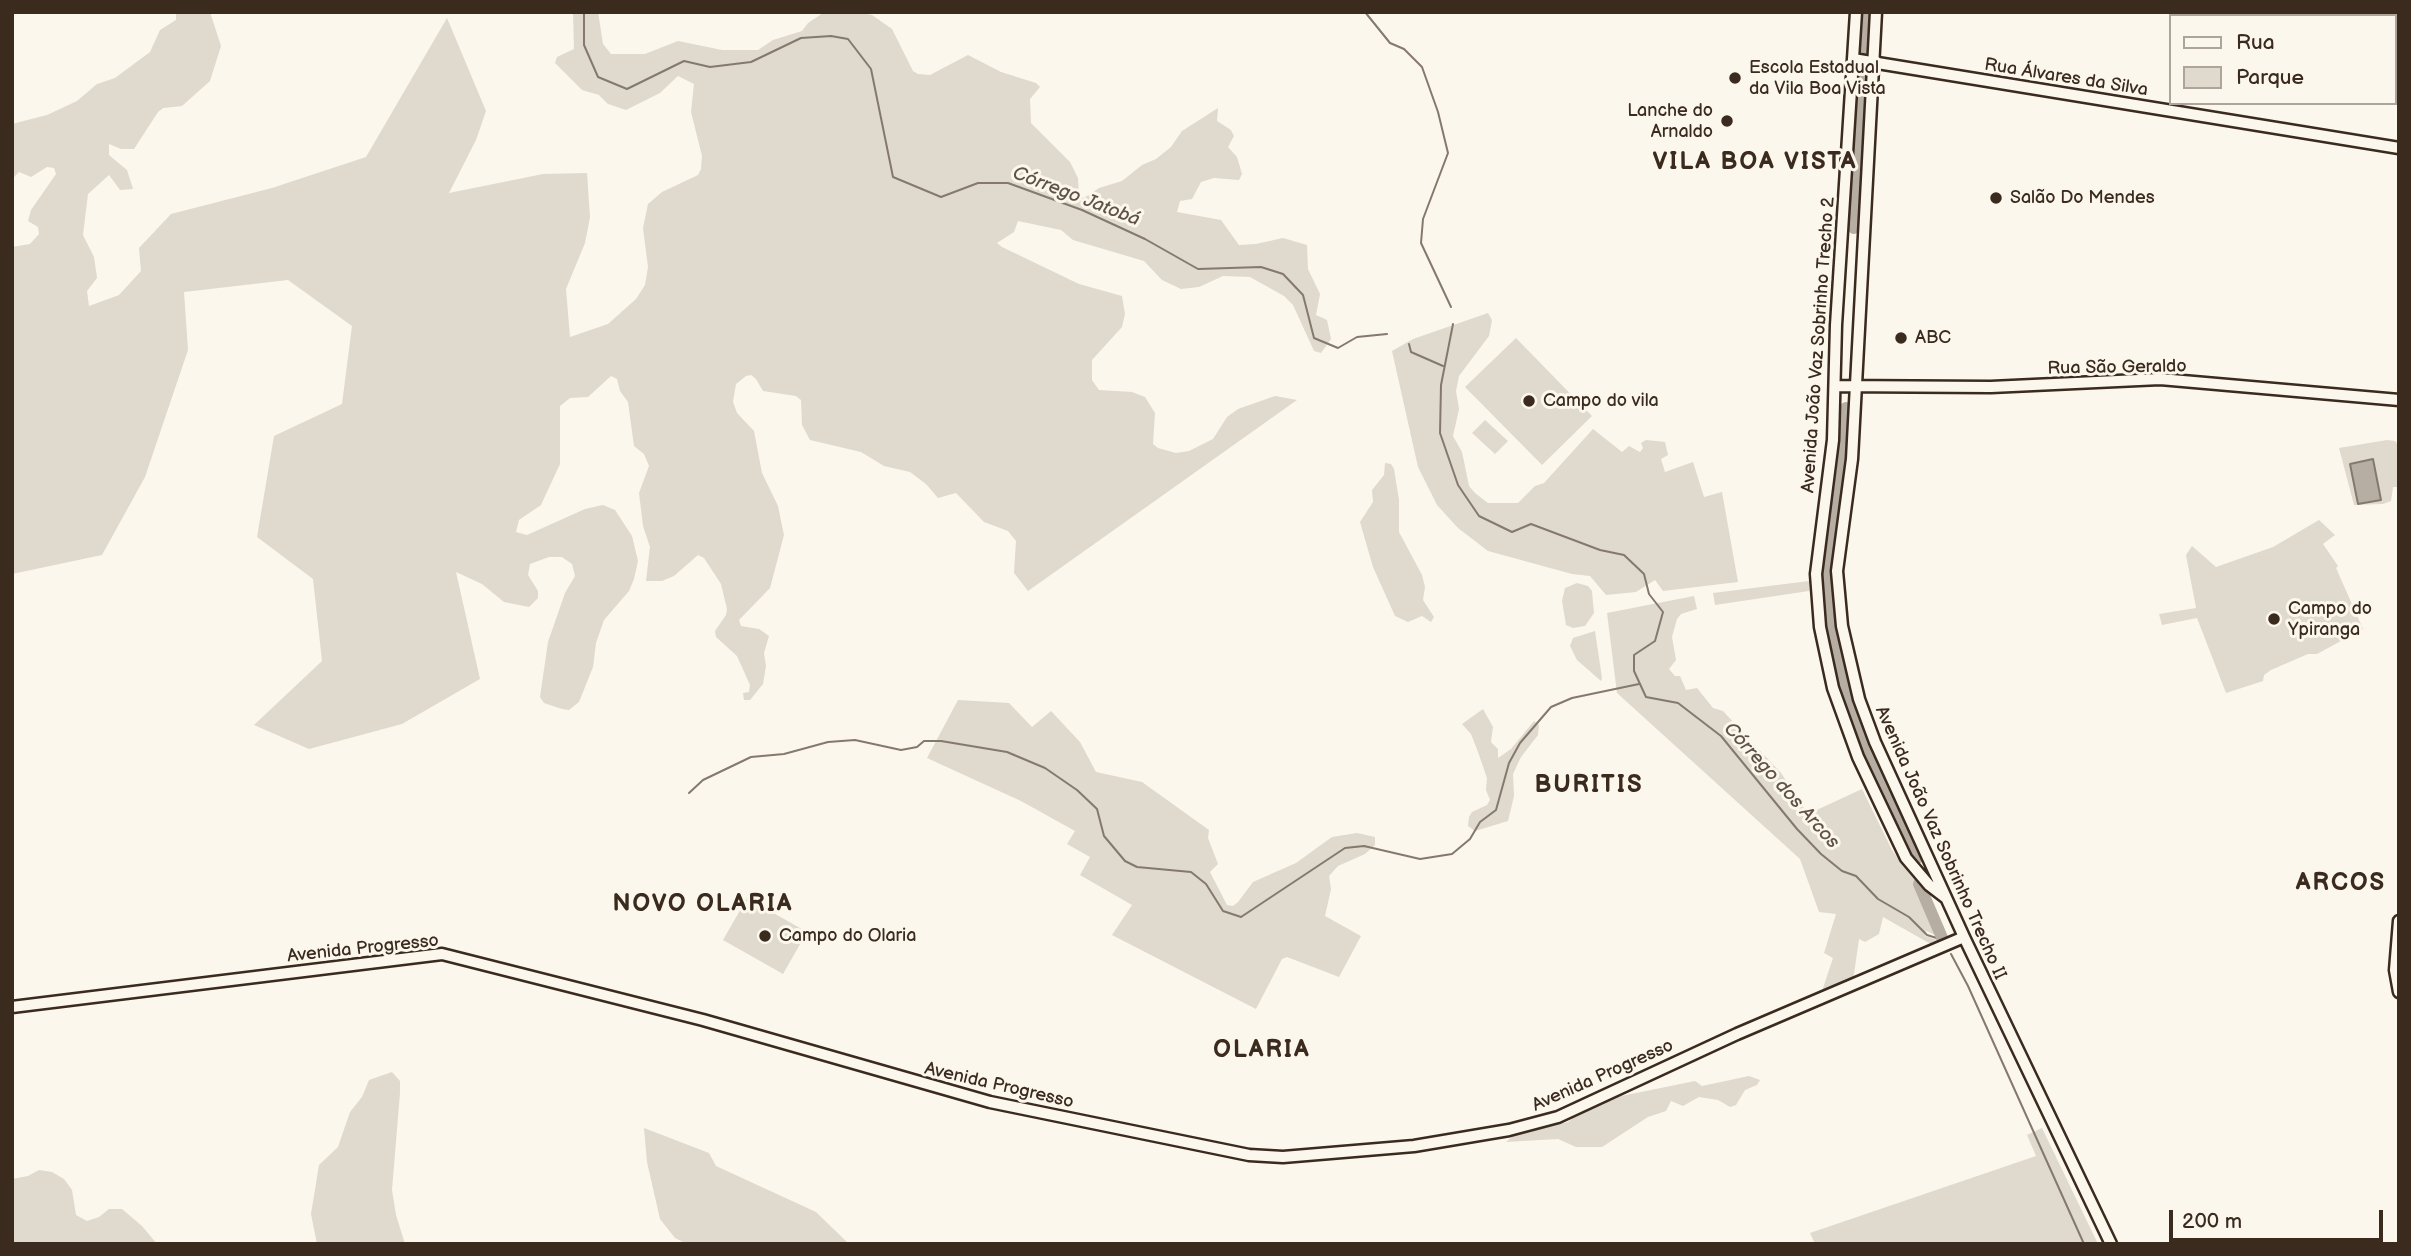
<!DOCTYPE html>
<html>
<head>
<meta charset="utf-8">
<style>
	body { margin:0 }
	#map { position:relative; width:2411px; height:1256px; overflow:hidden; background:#fbf7ec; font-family:"Balsamiq Sans",sans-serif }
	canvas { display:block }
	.frame { position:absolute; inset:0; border:14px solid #3b2a1e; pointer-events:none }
	.legend { position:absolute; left:2169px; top:14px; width:228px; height:91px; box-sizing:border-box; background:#fbf7ec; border:2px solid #aea59a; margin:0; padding:9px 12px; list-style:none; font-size:21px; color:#3b2a1e }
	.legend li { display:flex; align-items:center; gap:14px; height:35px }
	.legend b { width:35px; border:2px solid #aea59a }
	.scale { position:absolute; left:2169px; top:1210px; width:214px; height:32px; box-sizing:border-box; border:4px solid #3b2a1e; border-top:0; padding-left:9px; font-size:21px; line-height:24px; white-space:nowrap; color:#3b2a1e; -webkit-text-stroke:5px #fbf7ec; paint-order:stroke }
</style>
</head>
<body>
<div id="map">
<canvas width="2411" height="1256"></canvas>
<div class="frame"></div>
<ul class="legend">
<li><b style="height:9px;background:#fbf7ec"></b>Rua</li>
<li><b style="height:19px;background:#dfd9ce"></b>Parque</li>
</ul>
<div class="scale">200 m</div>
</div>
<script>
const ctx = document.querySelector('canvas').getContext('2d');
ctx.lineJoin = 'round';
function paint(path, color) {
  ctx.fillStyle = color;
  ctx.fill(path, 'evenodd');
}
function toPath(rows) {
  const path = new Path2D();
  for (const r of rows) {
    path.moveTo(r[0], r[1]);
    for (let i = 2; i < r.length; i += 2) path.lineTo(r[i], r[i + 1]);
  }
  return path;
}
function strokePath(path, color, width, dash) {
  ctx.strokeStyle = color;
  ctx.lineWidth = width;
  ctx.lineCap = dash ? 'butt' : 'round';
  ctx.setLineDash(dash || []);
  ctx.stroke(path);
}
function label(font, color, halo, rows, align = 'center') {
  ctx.font = font + ' "Balsamiq Sans",sans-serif';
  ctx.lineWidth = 6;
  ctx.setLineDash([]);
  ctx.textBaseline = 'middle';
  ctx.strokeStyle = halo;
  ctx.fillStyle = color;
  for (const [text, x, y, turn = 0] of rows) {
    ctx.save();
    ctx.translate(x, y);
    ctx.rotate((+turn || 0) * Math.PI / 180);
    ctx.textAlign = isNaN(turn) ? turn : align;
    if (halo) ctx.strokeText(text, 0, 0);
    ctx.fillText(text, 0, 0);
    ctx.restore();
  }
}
const green = toPath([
	[176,12,210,12,221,46,210,81,182,106,163,108,158,112,134,149,121,149,109,144,109,155,127,170,133,189,120,190,109,175,88,194,83,235,94,257,97,278,87,291,89,306,119,295,141,271,139,248,171,214,272,188,366,157,447,18,486,111,476,140,449,193,543,174,587,173,590,217,585,243,566,289,570,337,608,324,636,299,645,285,648,267,643,228,648,204,662,192,698,175,701,169,702,156,691,112,694,84,678,76,660,93,626,110,608,104,599,95,582,90,555,63,557,57,574,49,573,12,598,12,603,44,611,54,645,54,678,41,722,50,758,50,773,40,802,31,808,23,823,13,857,12,872,15,892,29,913,71,918,74,930,75,968,55,1001,72,1036,83,1040,87,1030,99,1031,123,1070,162,1078,178,1079,196,1084,198,1099,188,1122,181,1142,165,1156,159,1171,147,1182,131,1218,108,1217,121,1231,130,1234,136,1228,147,1237,157,1242,174,1239,180,1214,178,1201,182,1192,199,1180,201,1177,212,1221,220,1239,245,1256,244,1283,238,1307,245,1308,269,1320,294,1316,315,1327,320,1331,339,1321,353,1314,351,1293,305,1284,296,1250,277,1223,276,1199,287,1181,289,1162,280,1144,261,1073,240,1061,230,1018,221,1014,232,997,243,1002,247,1079,284,1122,296,1125,314,1122,327,1092,360,1092,380,1099,390,1132,392,1145,397,1155,413,1153,444,1158,448,1176,453,1189,451,1213,439,1227,417,1238,409,1275,396,1297,400,1028,591,1014,573,1016,541,1008,531,984,522,956,493,938,498,926,484,910,472,884,466,861,452,810,440,802,425,801,400,796,396,763,391,756,379,751,375,746,376,736,384,733,402,737,413,754,431,762,473,778,506,784,535,770,588,739,620,741,626,759,629,769,636,764,653,766,666,763,684,750,700,744,700,743,693,749,692,750,685,737,656,716,637,715,631,726,615,727,609,721,584,704,558,698,555,674,576,662,581,646,581,650,547,643,526,639,493,649,466,644,454,634,446,628,402,620,391,617,379,611,376,588,397,570,398,560,406,560,464,541,505,519,520,516,532,527,535,585,509,603,505,615,510,632,536,638,561,634,579,629,591,604,620,596,643,593,667,579,702,569,710,562,709,544,703,540,697,548,642,565,593,575,576,572,564,562,557,549,557,530,564,528,575,538,591,538,598,529,607,504,602,482,584,456,572,480,679,402,724,309,749,254,725,322,661,313,579,257,537,274,436,342,404,352,326,288,280,184,292,188,350,145,477,102,555,12,574,12,247,30,244,39,234,38,227,28,221,31,210,56,174,54,168,47,167,31,177,19,172,12,179,12,124,47,115,77,101,97,84,115,78,150,52,160,30,176,20],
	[1488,313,1492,320,1489,336,1459,376,1456,391,1459,409,1453,436,1462,452,1469,486,1475,493,1488,503,1518,503,1535,486,1544,483,1593,429,1622,452,1629,446,1640,452,1643,448,1641,443,1646,440,1665,442,1668,455,1661,459,1665,472,1693,462,1704,497,1722,492,1738,582,1663,591,1655,580,1636,592,1606,595,1590,576,1572,574,1488,551,1458,528,1437,505,1418,467,1392,351,1413,339],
	[1516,338,1592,416,1542,465,1465,387],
	[1485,420,1508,441,1495,454,1472,433],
	[2387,440,2395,441,2399,446,2399,487,2393,487,2391,501,2383,504,2354,505,2339,448],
	[1385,463,1391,464,1394,469,1399,500,1399,532,1422,575,1425,587,1423,600,1434,617,1431,622,1422,616,1408,622,1395,616,1373,567,1360,522,1373,502,1372,490,1384,475],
	[2319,520,2335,535,2323,544,2338,566,2336,568,2363,629,2317,654,2308,654,2271,670,2264,675,2263,681,2226,693,2197,618,2162,625,2159,614,2196,608,2186,555,2192,546,2216,567,2273,547],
	[1809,581,1809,591,1715,605,1713,593],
	[1577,583,1588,586,1592,591,1594,613,1585,626,1573,628,1566,625,1562,601,1565,588],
	[1694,596,1697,609,1681,614,1677,619,1672,637,1676,660,1669,669,1675,676,1680,676,1686,690,1697,688,1713,708,1723,711,1781,773,1808,814,1862,789,1892,850,1905,868,1916,877,1917,889,1938,936,1926,931,1925,936,1937,940,1940,945,1936,947,1883,917,1879,934,1865,942,1859,939,1853,981,1821,994,1833,958,1824,953,1836,914,1819,912,1800,859,1617,693,1607,613],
	[1595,631,1602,678,1601,681,1577,660,1570,646,1573,638],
	[958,700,1009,703,1032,727,1051,711,1080,742,1096,772,1142,782,1209,830,1208,838,1218,864,1210,872,1227,905,1233,906,1238,902,1253,882,1296,863,1332,837,1357,833,1375,837,1375,845,1365,854,1338,866,1329,876,1331,889,1325,916,1361,936,1339,977,1287,957,1282,959,1256,1009,1112,935,1132,905,1080,875,1090,857,1067,844,1075,831,1021,801,927,758],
	[1483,709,1493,727,1491,742,1498,749,1498,758,1511,749,1534,721,1539,725,1538,735,1521,757,1513,774,1514,796,1508,821,1475,831,1468,826,1469,817,1472,812,1487,805,1490,800,1486,790,1487,778,1478,752,1471,734,1462,724],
	[747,898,807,932,783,974,723,940],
	[392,1072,400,1081,400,1093,392,1190,396,1215,405,1244,317,1244,311,1214,319,1165,338,1147,350,1112,362,1097,369,1080],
	[1749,1076,1760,1080,1757,1085,1745,1090,1736,1105,1730,1107,1718,1100,1699,1097,1683,1106,1671,1101,1666,1111,1648,1117,1602,1147,1576,1147,1558,1139,1506,1142,1513,1136,1568,1122,1592,1102,1695,1081,1702,1086],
	[644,1128,709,1153,716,1166,816,1212,849,1244,687,1244,675,1238,660,1219,647,1162],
	[2042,1128,2098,1244,1815,1244,1810,1233,2036,1156,2027,1135],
	[39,1170,52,1172,64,1179,72,1190,76,1215,87,1221,99,1217,109,1209,122,1209,142,1226,157,1244,12,1244,12,1179,28,1176]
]);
const water = toPath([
	[2373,459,2381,500,2358,504,2350,464,2373,459]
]);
const stream = toPath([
	[584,12,584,45,598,77,627,89,684,61,710,67,751,62,801,38,831,36,848,39,871,69,893,177,941,197,978,183,1008,183,1082,210,1145,239,1198,269,1261,267,1283,274,1303,295,1314,338,1338,348,1357,337,1387,334],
	[1365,12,1390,43,1404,49,1422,67,1438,112,1448,153,1423,219,1421,243,1451,307],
	[1453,324,1441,385,1440,433,1458,485,1479,516,1512,532,1531,524,1600,550,1624,555,1644,574,1649,594,1663,612,1655,641,1634,655,1634,671,1646,697,1678,703,1721,736,1797,829,1821,854,1842,871,1856,876,1878,899,1909,917,1927,935,1943,940],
	[1409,344,1411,352,1443,366],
	[689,793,703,780,751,757,784,754,828,742,855,740,901,750,917,747,924,741,941,741,1007,752,1045,768,1077,790,1097,809,1104,836,1125,861,1137,867,1191,872,1206,884,1223,911,1241,917,1345,848,1364,846,1420,859,1452,854,1470,839,1480,822,1496,810,1509,763,1520,743,1551,707,1572,698,1639,684],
	[1951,954,1968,986,2084,1244]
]);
const river = toPath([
	[1866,52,1869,12],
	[1854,228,1865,72],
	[1846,408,1843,466,1827,580,1830,626,1852,712,1917,858],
	[1919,884,1943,940]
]);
const secondary = toPath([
	[1856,12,1836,325,1833,440,1816,574,1820,627,1833,688,1858,757,1906,858,1929,885,1946,898],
	[1876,12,1852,459,1837,571,1842,626,1859,699,1875,742,1964,937,2111,1244],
	[1853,59,2399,148],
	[1835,386,1991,387,2160,379,2399,400],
	[2399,921,2395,970,2399,992],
	[12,1007,442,954,703,1020,990,1102,1249,1155,1283,1157,1414,1146,1509,1130,1558,1117,1737,1034,1964,937]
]);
const markers = [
	[1735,78,7,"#3b2a1e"],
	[1727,121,7,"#3b2a1e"],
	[1996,198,7,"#3b2a1e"],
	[1901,338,7,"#3b2a1e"],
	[1529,401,7,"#3b2a1e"],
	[2274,619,7,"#3b2a1e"],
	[765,936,7,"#3b2a1e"]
];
const poiNames = [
	["Escola Estadual",1749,68],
	["da Vila Boa Vista",1749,89],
	["Lanche do",1713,111,"right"],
	["Arnaldo",1713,132,"right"],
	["Salão Do Mendes",2010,198],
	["ABC",1915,338],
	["Campo do vila",1543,401],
	["Campo do",2288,609],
	["Ypiranga",2288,630],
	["Campo do Olaria",779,936]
];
const streetNames = [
	["Rua Álvares da Silva",2066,78,9],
	["Avenida João Vaz Sobrinho Trecho 2",1819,345,-86],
	["Rua São Geraldo",2117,368,-1],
	["Avenida João Vaz Sobrinho Trecho II",1940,843,66],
	["Avenida Progresso",363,949,-6],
	["Avenida Progresso",1603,1076,-24],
	["Avenida Progresso",999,1086,13]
];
const waterNames = [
	["Córrego Jatobá",1076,197,21],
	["Córrego dos Arcos",1781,786,48]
];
const districtNames = [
	["VILA BOA VISTA",1755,163],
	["BURITIS",1589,786],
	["ARCOS",2341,884],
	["NOVO OLARIA",703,905],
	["OLARIA",1262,1051]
];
paint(green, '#dfd9ce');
paint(water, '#b6aea2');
strokePath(water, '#85796d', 2);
strokePath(stream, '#85796d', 2);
strokePath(river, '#b6aea2', 12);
strokePath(secondary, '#3b2a1e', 15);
strokePath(secondary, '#fbf7ec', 10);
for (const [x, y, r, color] of markers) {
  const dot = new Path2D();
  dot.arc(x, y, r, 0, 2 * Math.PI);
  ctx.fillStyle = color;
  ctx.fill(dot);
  strokePath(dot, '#fbf7ec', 2.5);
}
label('18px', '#3b2a1e', '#fbf7ec', poiNames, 'left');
label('18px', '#3b2a1e', '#fbf7ec', streetNames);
label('italic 19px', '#605246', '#fbf7ec', waterNames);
ctx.letterSpacing = '2px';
label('bold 24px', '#3b2a1e', '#fbf7ec', districtNames);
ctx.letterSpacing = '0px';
</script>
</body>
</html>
